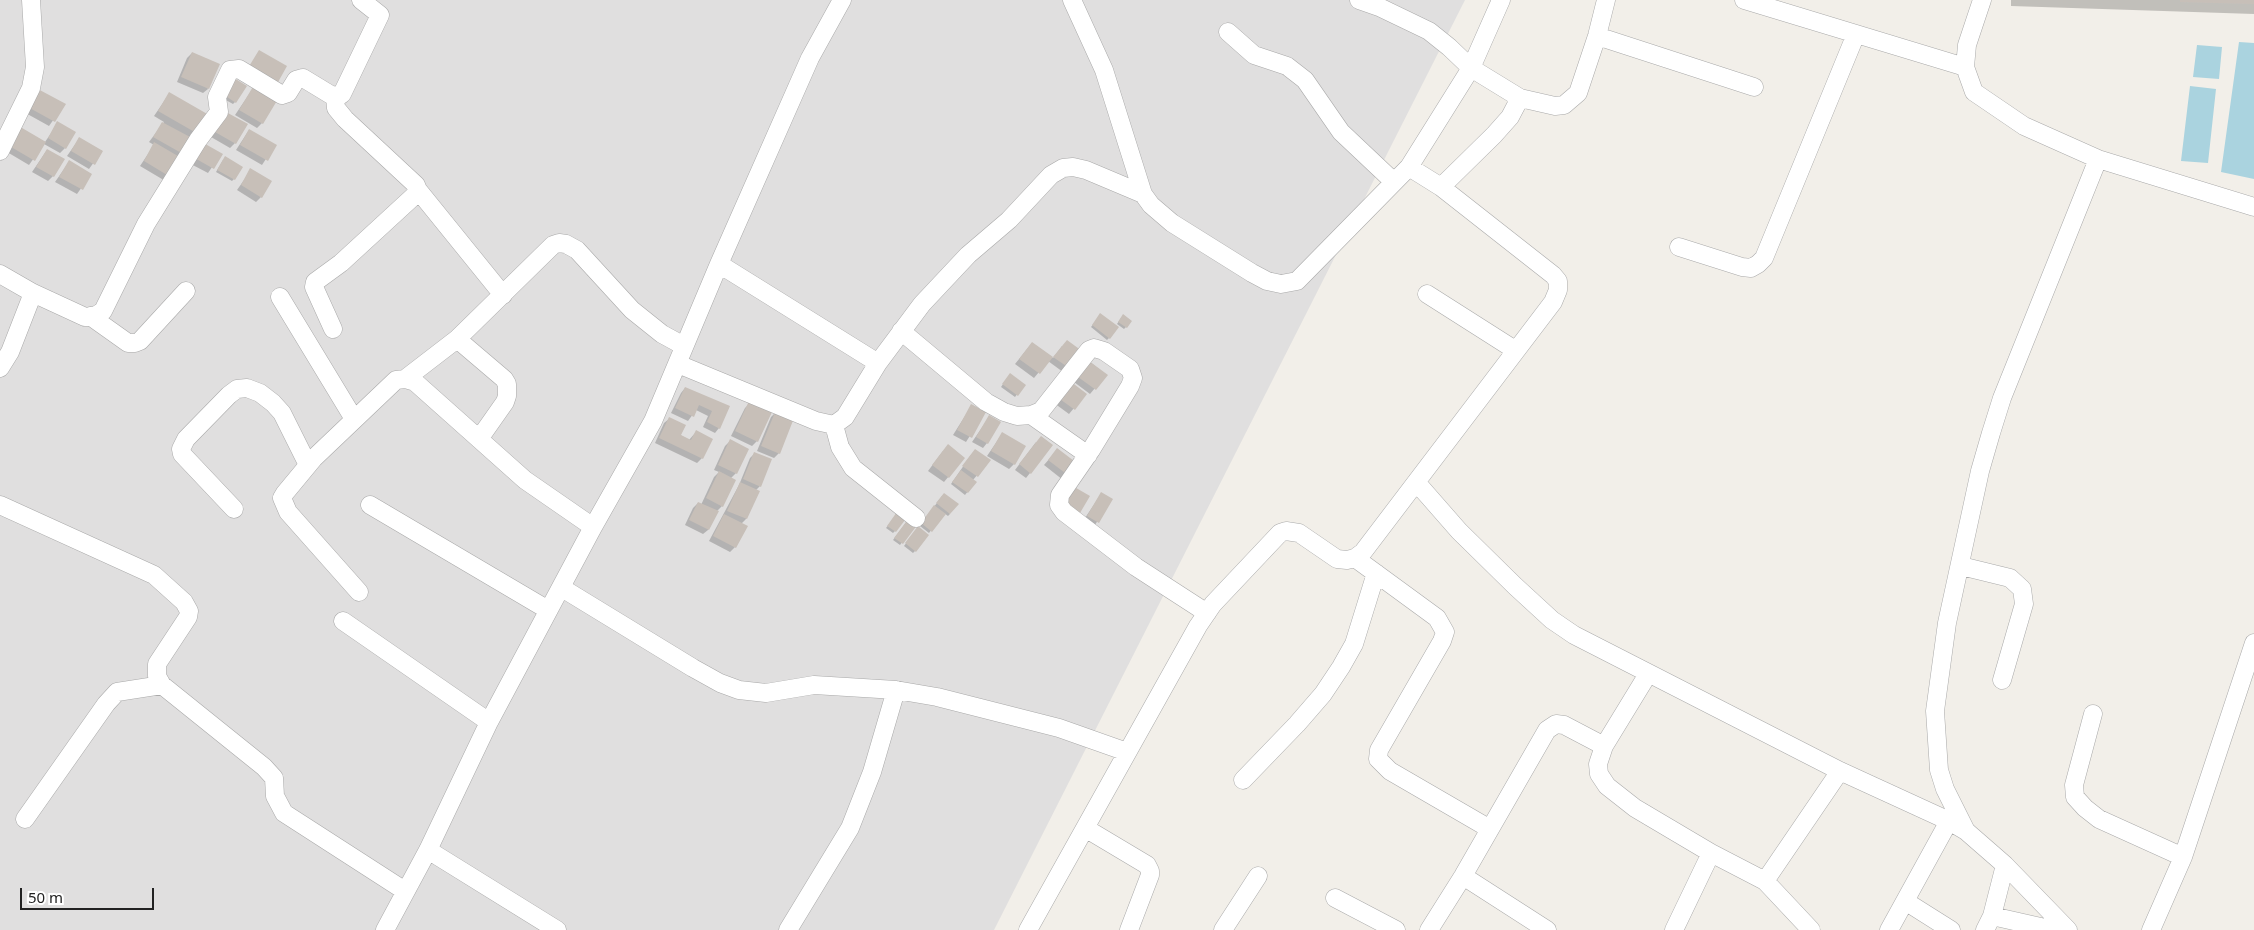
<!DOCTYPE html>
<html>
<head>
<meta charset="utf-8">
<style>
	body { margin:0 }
	#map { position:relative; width:2254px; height:930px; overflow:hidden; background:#f2efe9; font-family:"Noto Sans",sans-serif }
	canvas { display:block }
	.scale { position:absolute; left:20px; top:888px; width:134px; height:22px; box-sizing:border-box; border:2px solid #222; border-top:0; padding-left:6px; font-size:15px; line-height:18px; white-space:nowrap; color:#222; -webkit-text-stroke:4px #fff; paint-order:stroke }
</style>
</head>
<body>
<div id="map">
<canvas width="2254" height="930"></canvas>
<div class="scale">50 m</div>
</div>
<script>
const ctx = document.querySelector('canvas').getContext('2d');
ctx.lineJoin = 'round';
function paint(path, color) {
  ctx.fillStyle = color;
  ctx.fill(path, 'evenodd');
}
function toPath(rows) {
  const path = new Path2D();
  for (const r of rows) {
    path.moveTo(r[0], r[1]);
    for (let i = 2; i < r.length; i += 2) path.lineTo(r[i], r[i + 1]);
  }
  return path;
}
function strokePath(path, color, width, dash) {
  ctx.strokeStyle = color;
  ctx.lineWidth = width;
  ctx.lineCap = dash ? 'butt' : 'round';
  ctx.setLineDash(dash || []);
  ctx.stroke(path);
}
const residential = toPath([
	[0,0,1465,0,994,930,0,930]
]);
const water = toPath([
	[2239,42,2254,43,2254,179,2221,172],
	[2197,45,2222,47,2219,79,2193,77],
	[2190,86,2216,89,2208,163,2181,161]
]);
const shadow = toPath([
	[2011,0,2254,0,2254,14,2011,6],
	[192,53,208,89,203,93,177,82,187,58],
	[232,82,235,102,233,104,222,98],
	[254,87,262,123,257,128,235,115],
	[32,94,64,105,49,126,22,111],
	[169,94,207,115,167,182,140,166,154,145,149,142,164,122,154,116],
	[222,118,235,143,230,148,211,137],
	[58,123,65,148,60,153,44,144,29,165,2,149,17,127,45,142],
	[249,130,275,145,262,165,236,150],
	[79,139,102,151,89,169,67,156],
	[196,147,221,154,208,173,187,162],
	[47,150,53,176,48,181,32,172],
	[223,160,234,179,232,181,216,172],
	[69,162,91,174,77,194,55,182],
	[251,170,261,197,256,202,237,190],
	[1099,317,1109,338,1107,340,1091,327],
	[1121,318,1126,327,1124,329,1117,324],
	[1032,343,1053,358,1062,346,1080,351,1063,372,1048,361,1034,378,1015,364],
	[1090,362,1106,375,1090,394,1074,382],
	[1008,377,1024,385,1015,397,1001,387],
	[685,388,729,407,719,428,715,433,703,427,708,416,696,410,688,421,671,413,681,393],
	[1065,388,1085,395,1069,414,1054,403],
	[750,403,770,413,757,441,752,446,731,436,745,408],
	[972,405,985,412,966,442,953,435],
	[776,412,779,453,774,458,757,451,771,417],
	[990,416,987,443,983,448,972,442],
	[669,419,680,435,689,440,696,432,702,458,697,463,655,443,664,423],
	[1002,434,1014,464,1009,469,987,456],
	[730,441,736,473,731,478,722,506,716,512,708,530,703,534,685,525,693,508,698,503,701,505,714,477,719,472,714,470,725,446],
	[1036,442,1030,473,1026,478,1015,470],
	[1057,450,1076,465,1063,480,1044,465],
	[943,451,964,458,944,482,928,471],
	[755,453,760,486,755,491,746,519,741,524,735,547,730,552,709,541,739,485,750,458],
	[971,455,989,461,973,480,975,482,965,495,951,484],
	[1101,494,1111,500,1093,528,1083,521],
	[942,496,950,514,948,516,944,513,929,533,920,526],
	[898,513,895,531,893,533,886,528],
	[907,521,916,524,900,545,893,540],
	[916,530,915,551,913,553,904,546]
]);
const building = toPath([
	[2180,0,2254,0,2254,4,2180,2],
	[259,50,287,66,277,84,248,68],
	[192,52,220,64,209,89,181,77],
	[234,78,247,86,236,103,224,95],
	[254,85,278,99,263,124,239,110],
	[36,88,66,104,55,122,26,106],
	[169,92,209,115,198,134,158,111],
	[226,112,248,124,236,144,215,132],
	[57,121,76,132,66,149,48,138],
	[162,122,192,138,183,154,153,137],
	[17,125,46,142,35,161,6,144],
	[249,129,277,145,268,161,240,145],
	[79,137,103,151,95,165,71,151],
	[200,141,223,154,214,169,191,156],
	[154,142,183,159,172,178,144,161],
	[47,149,65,159,54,177,36,167],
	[225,156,243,167,235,180,217,170],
	[69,160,92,174,83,190,59,177],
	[250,168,272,181,262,198,241,185],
	[1100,313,1119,327,1110,339,1092,325],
	[1123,314,1132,321,1127,328,1118,322],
	[1067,340,1082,351,1069,368,1053,357],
	[1032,342,1053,357,1040,374,1019,359],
	[1089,361,1108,375,1096,390,1078,377],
	[1010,373,1026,385,1018,396,1002,384],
	[1070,381,1087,394,1075,410,1057,397],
	[685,387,730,406,720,429,707,422,712,411,699,405,694,417,675,408],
	[749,401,772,412,758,442,735,431],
	[971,404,986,412,972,438,957,430],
	[776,410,794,418,780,454,761,446],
	[989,415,1001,422,988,444,976,437],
	[669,417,686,425,681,435,691,440,696,430,713,439,703,459,659,438],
	[1002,432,1026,446,1015,465,991,451],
	[1041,436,1053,445,1031,474,1019,464],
	[730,439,749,449,737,474,718,465],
	[948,444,965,458,949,478,932,465],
	[1057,448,1078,464,1069,476,1048,460],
	[975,449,991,460,978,477,962,466],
	[754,452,772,459,761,487,743,479],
	[961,470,977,482,968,493,952,482],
	[719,471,736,480,723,507,706,498],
	[740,482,760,491,747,519,727,511],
	[1071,485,1090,496,1080,513,1061,502],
	[1101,492,1113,499,1099,523,1087,516],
	[944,493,959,504,950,514,936,503],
	[698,502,719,511,709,530,689,520],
	[934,505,946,514,932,532,921,523],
	[899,509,908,516,896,532,887,526],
	[724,514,748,526,736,548,713,536],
	[909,518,918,524,903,544,894,538],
	[918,526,929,535,916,552,905,543]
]);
const minor = toPath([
	[1072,0,1104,70,1143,194,1151,205,1172,223,1252,273,1267,281,1281,284,1297,281,1409,167,1471,68,1501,0],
	[1359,0,1379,7,1429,31,1449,47,1471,68,1520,98,1555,106,1564,105,1578,93,1597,36,1606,0],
	[1744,0,1965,67],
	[1982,0,1967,45,1965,67,1974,92,2024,126,2098,159,2254,207],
	[1228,32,1254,55,1287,66,1305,80,1341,132,1394,182],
	[1597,36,1754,87],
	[0,151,31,88,35,67,31,0],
	[1441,187,1494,135,1510,117,1520,98],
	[418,190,503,295],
	[1679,247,1742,267,1751,268,1758,264,1764,258,1856,34],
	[719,264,878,363],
	[0,274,33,293,85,317,95,316,103,311,146,224,198,140,219,112,217,97,230,70,239,69,282,95,288,93,296,80,303,78,331,95,339,96,342,94,380,15,361,0],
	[1427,294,1515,350],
	[280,297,354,419],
	[90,316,128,343,135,343,140,341,186,291],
	[333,329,314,287,315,282,341,263,415,195,418,190,416,185,345,119,336,108,335,96],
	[901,331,986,402,1004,412,1017,416,1031,415,1041,411,1089,350,1094,348,1104,351,1130,369,1133,378,1130,386,1091,450,1060,495,1059,505,1064,512,1136,567,1207,613],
	[457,339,504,379,507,384,507,396,505,402,479,439],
	[678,364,816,421,834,425,845,417,878,363,922,304,968,255,1009,220,1051,175,1063,168,1073,167,1086,170,1143,194],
	[0,368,10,352,33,293],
	[405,379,457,339,553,245,559,243,566,244,577,250,632,310,662,334,684,346],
	[1031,415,1088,455],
	[834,425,840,447,853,468,916,518],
	[1417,483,1459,531,1515,586,1552,620,1574,635,1840,771,1949,821,1966,831,2005,865,2068,930],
	[0,505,154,575,184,602,189,611,188,617,157,664,157,676,162,685,264,767,274,778,275,796,284,813,405,891],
	[370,505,543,607,547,612],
	[234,509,182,454,181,449,186,439,229,395,237,389,247,388,260,393,273,403,282,413,308,465],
	[1355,558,1437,618,1445,632,1442,641,1379,750,1378,759,1390,771,1490,829],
	[1961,566,2010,578,2022,589,2024,604,2002,680],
	[562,588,693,668,720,683,739,690,766,693,814,685,896,690,937,697,1059,728,1127,752],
	[359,592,288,512,282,498,285,493,314,458,396,380,405,379,415,382,525,480,593,527],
	[343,621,489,722],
	[1648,674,1604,746,1598,764,1599,774,1607,786,1635,808,1711,853,1765,881,1811,930],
	[2093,714,2074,785,2075,797,2085,808,2099,819,2183,857],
	[1243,780,1297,724,1323,694,1341,667,1354,644,1376,573],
	[25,819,106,704,117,692,162,685],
	[1085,828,1147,865,1150,871,1150,875,1129,930],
	[1966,831,1945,789,1939,770,1935,711,1947,623,1980,471,1991,433,2002,398,2098,159],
	[428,850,557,930],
	[1463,876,1547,930],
	[1765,881,1840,771],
	[1335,898,1396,930],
	[1905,901,1951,930],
	[1992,916,2054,930],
	[385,930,428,850,489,722,593,527,653,421,719,264,810,58,842,0],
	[788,930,850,828,872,772,896,690],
	[1028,930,1198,626,1213,604,1280,533,1286,531,1299,533,1337,559,1347,560,1355,558,1363,552,1553,302,1558,290,1558,281,1553,275,1441,187,1409,167],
	[1223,930,1258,876],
	[1429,930,1463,876,1547,730,1556,724,1564,725,1604,746],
	[1674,930,1711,853],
	[1889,930,1949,821],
	[1985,930,1992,916,2005,865],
	[2151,930,2183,857,2254,643]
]);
paint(residential, '#e0dfdf');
paint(water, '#aad3df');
paint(shadow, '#0003');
paint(building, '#c7bfb8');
strokePath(minor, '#a9a9a9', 19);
strokePath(minor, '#fff', 18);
</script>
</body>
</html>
